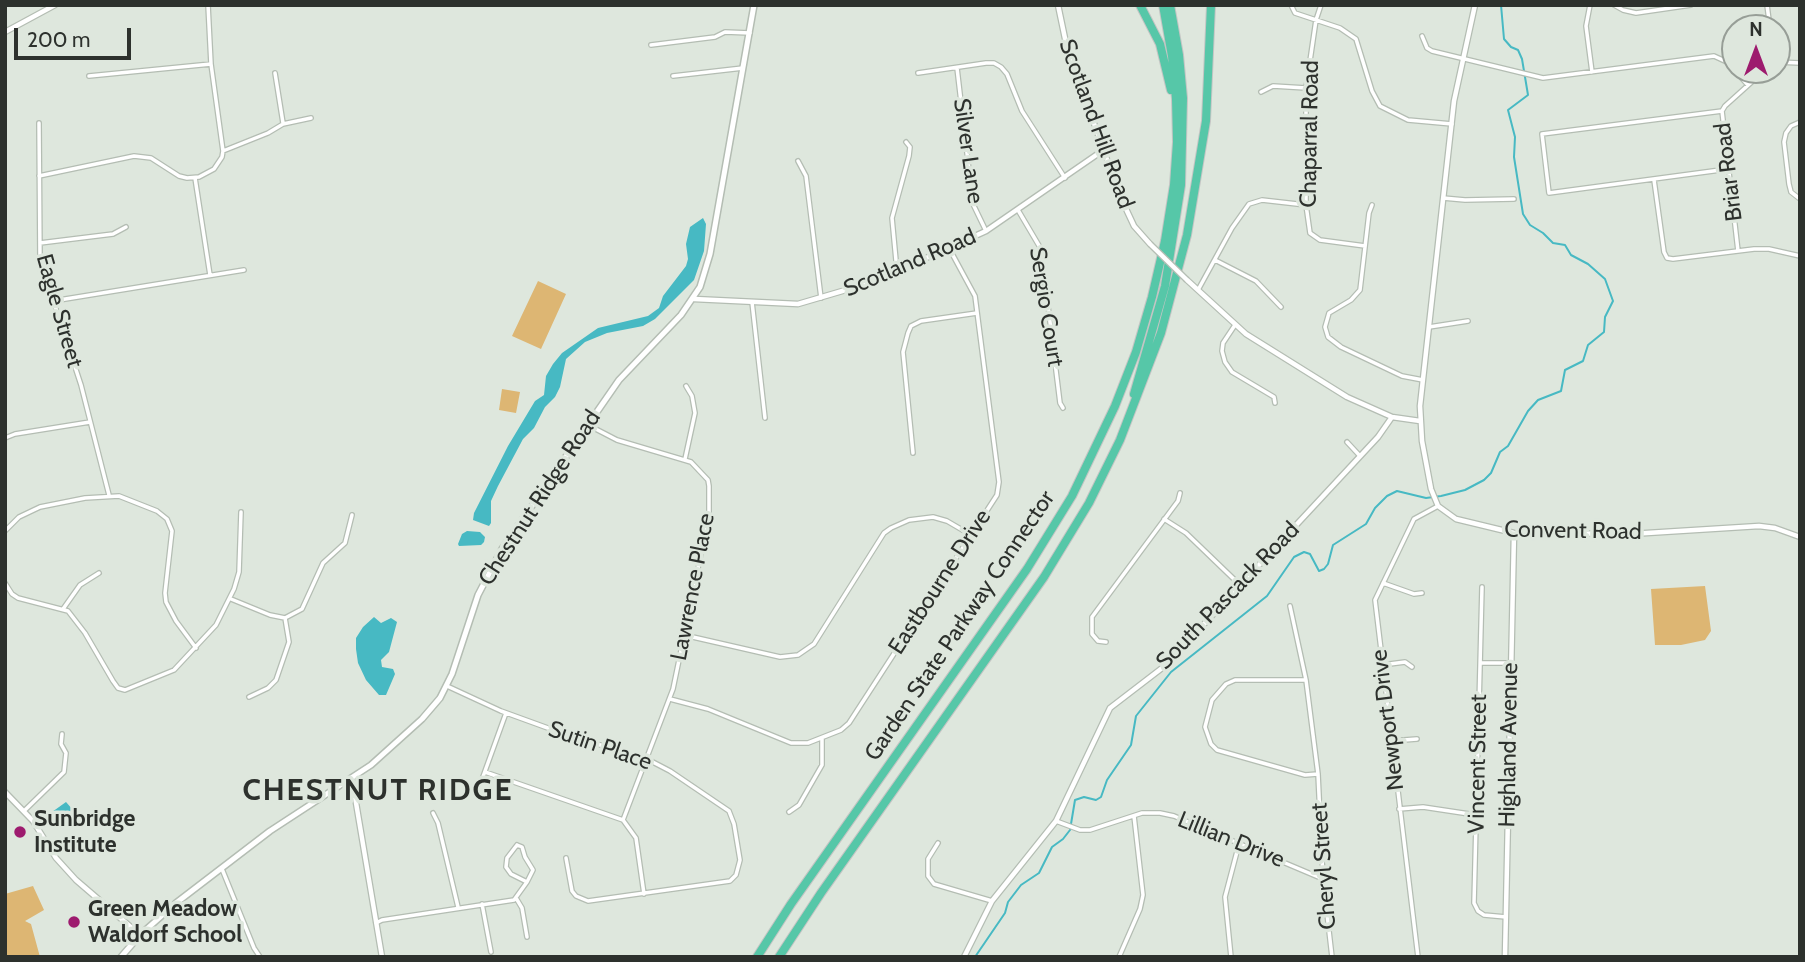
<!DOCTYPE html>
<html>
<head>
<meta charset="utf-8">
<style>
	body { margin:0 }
	#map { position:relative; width:1805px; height:962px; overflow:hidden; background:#dee7dd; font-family:Cabin,sans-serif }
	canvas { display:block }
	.frame { position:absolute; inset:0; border:7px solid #2d312d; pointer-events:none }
	.north { position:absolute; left:1721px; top:14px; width:70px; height:70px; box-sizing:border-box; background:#dee7dd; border:2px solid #979e97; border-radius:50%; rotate:0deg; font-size:19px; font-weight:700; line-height:28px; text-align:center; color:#2d312d }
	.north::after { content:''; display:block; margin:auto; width:24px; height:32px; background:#9d1b6e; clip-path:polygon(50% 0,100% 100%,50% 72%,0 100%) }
	.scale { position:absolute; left:14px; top:28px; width:117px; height:32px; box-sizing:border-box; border:4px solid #2d312d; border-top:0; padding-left:9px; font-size:21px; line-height:24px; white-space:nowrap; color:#2d312d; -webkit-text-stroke:5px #dee7dd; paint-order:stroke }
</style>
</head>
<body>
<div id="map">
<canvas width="1805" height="962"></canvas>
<div class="frame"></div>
<div class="north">N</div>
<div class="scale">200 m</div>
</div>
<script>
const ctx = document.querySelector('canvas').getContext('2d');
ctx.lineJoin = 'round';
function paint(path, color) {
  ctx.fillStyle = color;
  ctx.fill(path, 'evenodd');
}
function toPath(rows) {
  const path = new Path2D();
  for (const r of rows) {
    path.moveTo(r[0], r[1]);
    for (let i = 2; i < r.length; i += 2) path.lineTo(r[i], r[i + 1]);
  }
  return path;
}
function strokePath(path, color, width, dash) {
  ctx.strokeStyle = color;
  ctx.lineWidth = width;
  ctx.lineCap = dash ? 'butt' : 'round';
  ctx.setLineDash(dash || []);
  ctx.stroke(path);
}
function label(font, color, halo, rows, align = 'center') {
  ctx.font = font + ' Cabin,sans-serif';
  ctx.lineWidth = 7;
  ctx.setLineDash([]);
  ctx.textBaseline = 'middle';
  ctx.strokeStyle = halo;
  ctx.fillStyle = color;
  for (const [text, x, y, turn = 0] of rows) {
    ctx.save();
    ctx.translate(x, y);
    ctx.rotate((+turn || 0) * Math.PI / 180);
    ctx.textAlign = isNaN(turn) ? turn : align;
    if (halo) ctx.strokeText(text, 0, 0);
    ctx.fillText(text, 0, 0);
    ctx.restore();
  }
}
const green = toPath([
	[538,281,566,294,541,349,512,336],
	[502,389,520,392,516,413,499,410],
	[1705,586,1711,631,1705,640,1681,645,1655,645,1651,589],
	[33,886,44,910,25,921,31,924,40,957,5,957,5,894]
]);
const water = toPath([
	[703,218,706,224,704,251,694,280,655,319,643,326,607,333,585,342,566,359,560,387,555,397,545,407,534,428,523,439,498,486,491,501,491,523,489,526,473,520,474,513,508,446,535,401,544,395,546,376,553,364,562,353,598,328,648,316,659,308,663,296,686,266,688,259,686,244,690,227],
	[467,531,480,532,485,537,484,542,481,545,459,546,458,544,462,534],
	[374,617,381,623,391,618,397,622,389,652,381,660,382,667,393,669,395,674,386,695,379,695,366,680,358,663,356,649,356,638,363,627],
	[66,802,73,810,73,816,62,826,54,828,52,812]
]);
const stream = toPath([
	[975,957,1005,913,1008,902,1021,885,1039,873,1052,847,1063,839,1070,830,1075,800,1084,797,1096,800,1101,797,1107,780,1131,745,1136,716,1171,672,1267,596,1294,557,1304,552,1310,554,1319,571,1324,569,1328,564,1333,545,1366,524,1375,508,1387,496,1397,491,1426,498,1441,496,1465,490,1484,480,1491,473,1500,452,1508,446,1528,411,1538,400,1561,391,1565,370,1583,361,1588,345,1604,332,1605,317,1613,301,1605,279,1588,264,1571,255,1565,245,1553,243,1543,233,1530,225,1523,214,1514,157,1515,137,1508,110,1528,95,1522,59,1518,50,1511,47,1504,39,1501,5]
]);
const minor = toPath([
	[1291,5,1295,13,1340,28,1356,39,1372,91,1380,106,1408,120,1452,124],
	[1321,5,1316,20,1306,88,1306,205,1310,233,1320,240,1365,246],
	[1590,5,1586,26,1592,72],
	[1614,5,1623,10,1636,13,1691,5],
	[1767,5,1770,28],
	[1422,36,1427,48,1432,51,1543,78,1714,56,1727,62,1748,85],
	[651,45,715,37,725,32,750,33],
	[1777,62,1800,63],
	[957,68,973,204,986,231],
	[275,73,283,123],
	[918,73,986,63,994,63,1001,67,1007,74,1022,111,1065,178],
	[89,76,211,64],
	[673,76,743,68],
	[1261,92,1273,86,1306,88],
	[1722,111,1542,134,1549,193,1728,169],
	[1800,122,1791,126,1786,133,1784,142,1789,184,1791,192,1800,199],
	[39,123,40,260,81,385,109,495],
	[223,151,268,133,283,124,311,118],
	[798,161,806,176,821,298],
	[39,176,134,156,151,158,179,176,187,178,199,177,214,169,222,157,223,151,211,64,208,5],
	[195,178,210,275],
	[1654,180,1664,252,1667,258,1673,259,1754,249,1769,249,1800,256],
	[1443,198,1465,200,1514,199],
	[1372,205,1369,213,1360,290,1351,300,1329,313,1325,327,1328,337,1341,347,1402,376,1423,380],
	[1018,210,1041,249,1060,403,1063,408],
	[40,243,113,234,126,227],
	[1738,251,1722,111,1725,106,1765,70],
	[1215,260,1256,281,1281,307],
	[897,271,892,218,909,156,910,147,906,142],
	[1198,290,1232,228,1249,204,1262,200,1306,205],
	[53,301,244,270],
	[752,302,765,418],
	[1235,325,1223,343,1222,351,1225,362,1232,372,1274,397,1275,403],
	[1429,327,1468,321],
	[588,425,617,440,691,462,708,480,709,486,709,515,673,689,623,820],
	[5,438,15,434,90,422],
	[1347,442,1360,456],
	[913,453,903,352,908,333,911,326,921,321,977,313],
	[685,459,695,413,692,396,686,386],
	[1164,519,1186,533,1240,585],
	[5,531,19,517,40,507,85,498,119,496,157,511,167,519,172,531,165,593,166,602,176,621,196,648],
	[5,583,12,594,18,598,68,611,85,633,113,681,118,688,125,690,174,670,216,625,234,589,239,572,241,512],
	[1383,583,1414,594,1422,593],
	[1482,587,1474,903,1478,911,1484,915,1506,917],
	[231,599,270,615,285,618],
	[1290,606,1306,680,1318,774,1323,879,1332,957],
	[63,609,80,585,99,573],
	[684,635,780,657,798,655,814,644,884,533,891,528,909,520,933,517,947,521,971,535],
	[1106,642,1098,641,1092,634,1092,617,1178,501,1180,493],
	[1481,663,1510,663],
	[1382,665,1405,662,1412,667],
	[1306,680,1235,680,1226,684,1212,700,1205,727,1211,744,1217,750,1305,775,1318,774],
	[447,686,501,711,567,735,647,759,670,771,729,811,734,824,740,860,736,875,730,881,588,901,576,896,572,891,566,858],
	[249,697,268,688,276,680,289,642,285,618,302,609,323,563,345,543,352,515],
	[670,699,708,709,791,743,808,743,841,730,849,723,997,495,999,482,975,296,949,248],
	[1391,741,1417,739],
	[485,772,623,820,636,838,644,894],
	[476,796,506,713],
	[1399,809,1423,807,1476,815],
	[24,811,64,772,66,753,61,744,62,734],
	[789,812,799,805,822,765,822,739],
	[433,813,438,823,458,907],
	[1056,821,1080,830,1090,830,1142,813,1160,813,1174,816,1323,879],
	[938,843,928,859,928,876,934,884,992,901],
	[517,845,522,847,525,857,533,870,527,882,511,874,506,867,507,858,517,845],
	[222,869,254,948,260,957],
	[516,898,522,908,527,937],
	[482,904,491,952],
	[376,923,382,920,514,900,527,882],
	[1119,957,1140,909,1143,895,1134,816],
	[1231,957,1225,897,1239,844],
	[1418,957,1375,600,1414,519,1438,506]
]);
const tertiary = toPath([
	[1058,5,1067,48,1120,196,1134,226,1150,244],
	[1475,5,1454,101,1420,406,1422,441,1431,489,1438,506,1456,519,1514,533,1631,534,1759,526,1775,528,1800,537],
	[5,32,55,5],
	[1187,280,1246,334,1347,397,1392,417,1420,421],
	[694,299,798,304,873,282,986,231,1102,151],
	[352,779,382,957],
	[5,792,33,821,56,858,76,880,140,935],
	[964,957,992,901,1056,821,1110,708,1166,665,1378,437,1392,417],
	[1505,957,1514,533]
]);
const secondary = toPath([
	[121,957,140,935,176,903,270,831,371,765,422,719,440,698,452,674,478,595,502,549,619,380,681,315,700,287,710,254,754,5]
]);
const motorway = toPath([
	[1140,5,1160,44,1171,90],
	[1134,394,1165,286,1181,185,1183,98,1179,55,1170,5],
	[757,957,791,904,1027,569,1072,496,1115,406,1136,352,1152,297,1165,241,1174,185,1177,142,1176,99,1172,56,1163,5],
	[779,957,821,893,1044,577,1089,503,1120,440,1161,333,1187,235,1206,121,1211,5]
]);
const tertiaryBridge = toPath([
	[1150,244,1187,280]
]);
const markers = [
	[20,832,7,"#9d1b6e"],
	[74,922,7,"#9d1b6e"]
];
const streetNames = [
	["Scotland Hill Road",1096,124,70],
	["Chaparral Road",1310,134,-89],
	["Silver Lane",968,151,82],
	["Briar Road",1729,172,-97],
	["Scotland Road",910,263,-23],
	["Sergio Court",1046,307,81],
	["Eagle Street",59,311,74],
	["Chestnut Ridge Road",540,498,-57],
	["Convent Road",1573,531,1],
	["Eastbourne Drive",940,582,-57],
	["Lawrence Place",693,587,-79],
	["South Pascack Road",1228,596,-46],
	["Garden State Parkway Connector",960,626,-56],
	["Newport Drive",1388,720,-97],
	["Highland Avenue",1509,745,-89],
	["Sutin Place",600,746,19],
	["Vincent Street",1478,764,-89],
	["Lillian Drive",1231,840,22],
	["Cheryl Street",1324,866,-94]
];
const poiNames = [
	["Sunbridge",34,819],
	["Institute",34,845],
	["Green Meadow",88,909],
	["Waldorf School",88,935]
];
const districtNames = [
	["CHESTNUT RIDGE",378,791]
];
paint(green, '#ddb673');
paint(water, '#47b9c3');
strokePath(stream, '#47b9c3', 2);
strokePath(minor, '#b4bdb3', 6);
strokePath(tertiary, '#b4bdb3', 7);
strokePath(secondary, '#b4bdb3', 8);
strokePath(motorway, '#c4c5c4', 10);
strokePath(minor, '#fff', 3.5);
strokePath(tertiary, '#fff', 4.5);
strokePath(secondary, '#fff', 5);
strokePath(motorway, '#56c7a8', 8);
strokePath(tertiaryBridge, '#b4bdb3', 7, []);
strokePath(tertiaryBridge, '#fff', 4.5);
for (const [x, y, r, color] of markers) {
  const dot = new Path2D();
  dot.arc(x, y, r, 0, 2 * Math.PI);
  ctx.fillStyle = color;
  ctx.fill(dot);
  strokePath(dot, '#dee7dd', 2.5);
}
label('23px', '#2d312d', '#dee7dd', streetNames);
label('bold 23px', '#2d312d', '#dee7dd', poiNames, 'left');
ctx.letterSpacing = '2px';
label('bold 30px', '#2d312d', '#dee7dd', districtNames);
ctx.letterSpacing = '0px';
</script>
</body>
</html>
